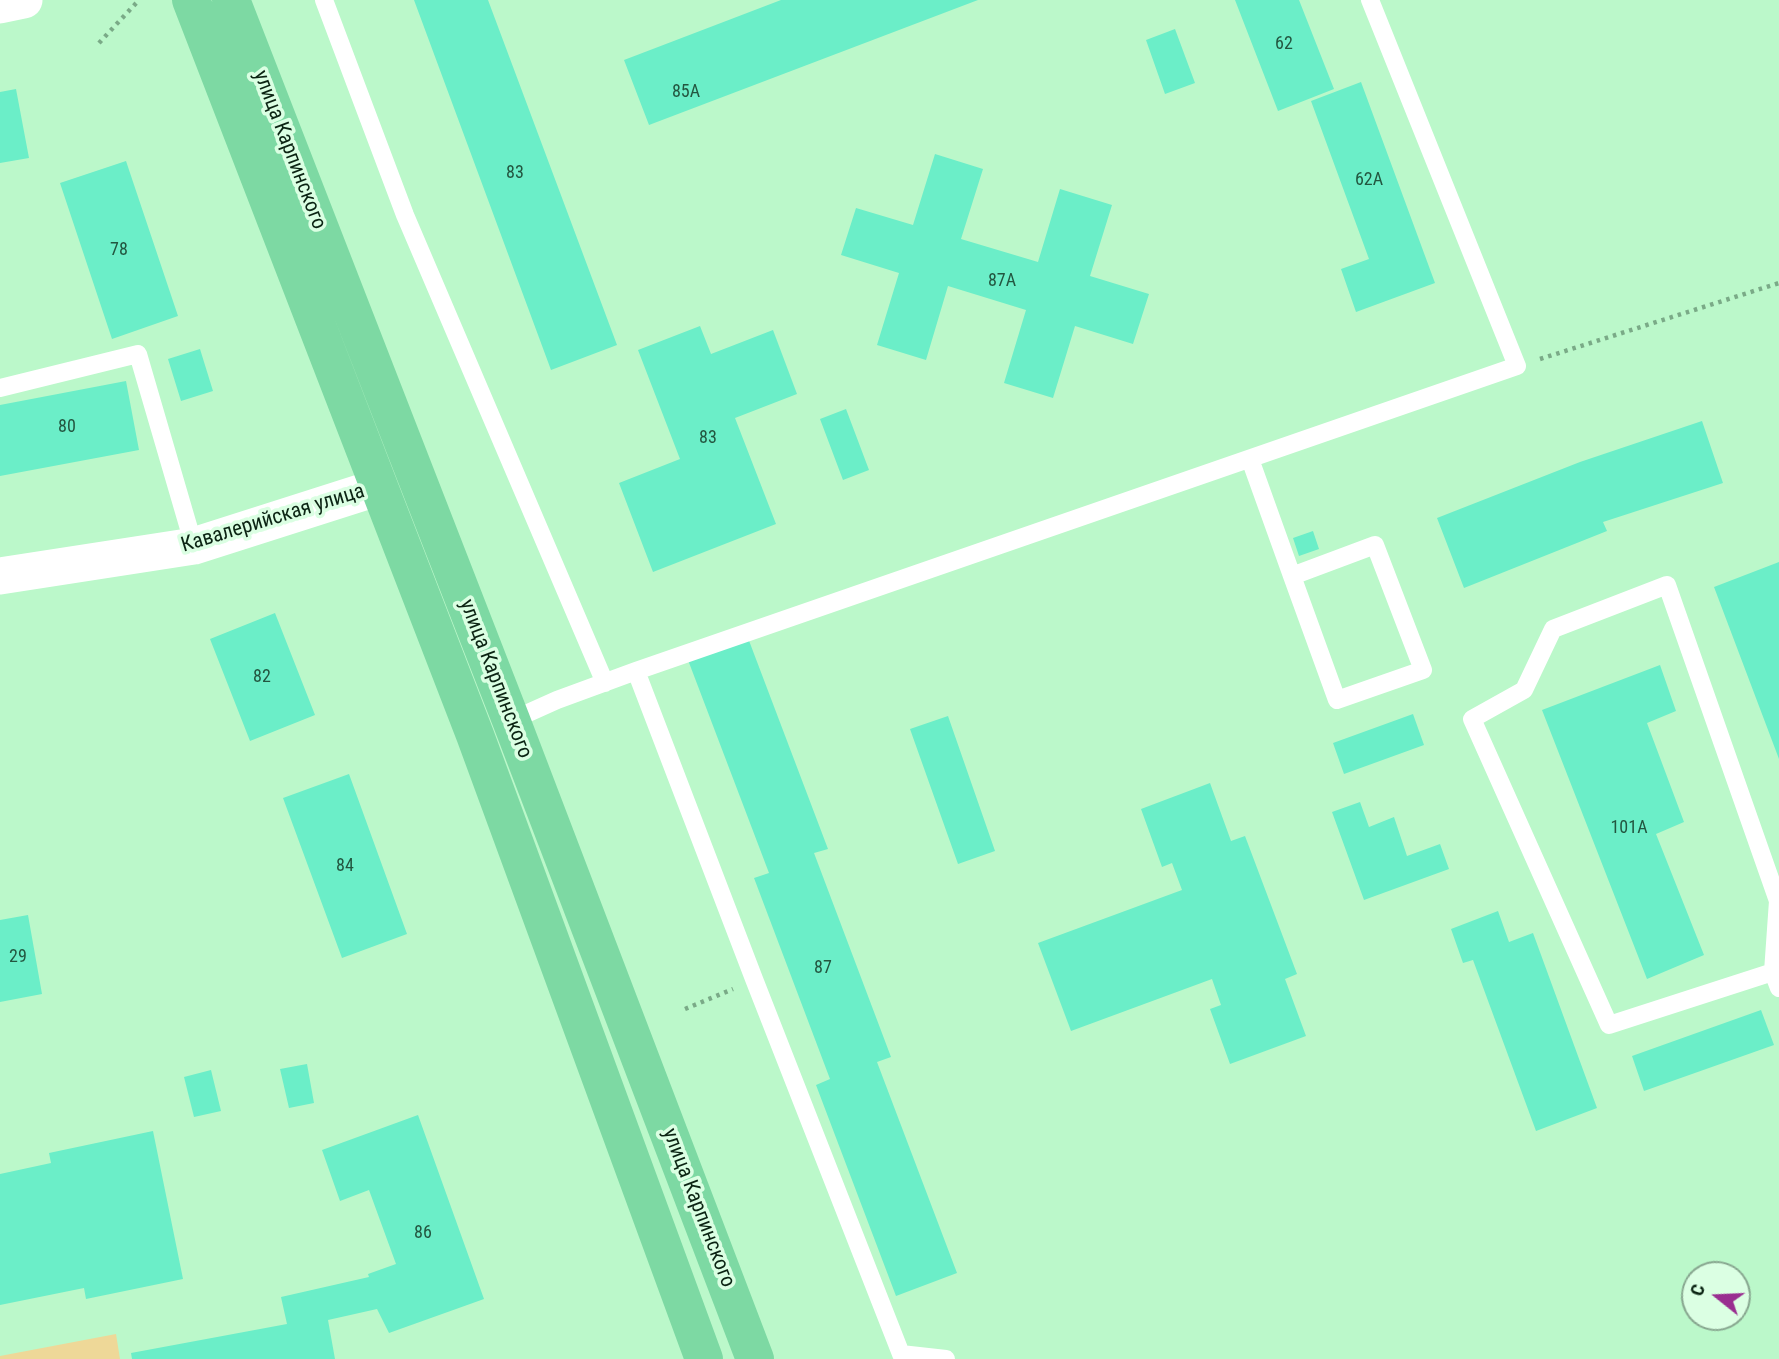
<!DOCTYPE html>
<html>
<head>
<meta charset="utf-8">
<style>
	body { margin:0 }
	#map { position:relative; width:1779px; height:1359px; overflow:hidden; background:#bbf8ca; font-family:"Roboto Condensed",sans-serif }
	canvas { display:block }
	.north { position:absolute; left:1681px; top:1261px; width:70px; height:70px; box-sizing:border-box; background:#dbffe3; border:2px solid #88a790; border-radius:50%; rotate:288deg; font-size:19px; font-weight:700; line-height:28px; text-align:center; color:#0b2413 }
	.north::after { content:''; display:block; margin:auto; width:24px; height:32px; background:#992e90; clip-path:polygon(50% 0,100% 100%,50% 72%,0 100%) }
</style>
</head>
<body>
<div id="map">
<canvas width="1779" height="1359"></canvas>
<div class="north">С</div>
</div>
<script>
const ctx = document.querySelector('canvas').getContext('2d');
ctx.lineJoin = 'round';
function paint(path, color) {
  ctx.fillStyle = color;
  ctx.fill(path, 'evenodd');
}
function toPath(rows) {
  const path = new Path2D();
  for (const r of rows) {
    path.moveTo(r[0], r[1]);
    for (let i = 2; i < r.length; i += 2) path.lineTo(r[i], r[i + 1]);
  }
  return path;
}
function strokePath(path, color, width, dash) {
  ctx.strokeStyle = color;
  ctx.lineWidth = width;
  ctx.lineCap = dash ? 'butt' : 'round';
  ctx.setLineDash(dash || []);
  ctx.stroke(path);
}
function label(font, color, halo, rows, align = 'center') {
  ctx.font = font + ' "Roboto Condensed",sans-serif';
  ctx.lineWidth = 7;
  ctx.setLineDash([]);
  ctx.textBaseline = 'middle';
  ctx.strokeStyle = halo;
  ctx.fillStyle = color;
  for (const [text, x, y, turn = 0] of rows) {
    ctx.save();
    ctx.translate(x, y);
    ctx.rotate((+turn || 0) * Math.PI / 180);
    ctx.textAlign = isNaN(turn) ? turn : align;
    if (halo) ctx.strokeText(text, 0, 0);
    ctx.fillText(text, 0, 0);
    ctx.restore();
  }
}
const green = toPath([
	[116,1334,120,1359,0,1359,0,1356]
]);
const building = toPath([
	[414,0,488,0,617,345,551,370],
	[781,0,978,0,649,125,624,60],
	[1235,0,1299,0,1334,89,1278,111],
	[1175,29,1195,83,1165,94,1146,40],
	[1361,82,1435,283,1356,312,1341,269,1369,259,1311,101],
	[16,89,29,158,0,163,0,92],
	[935,154,983,169,961,239,1038,262,1060,189,1112,205,1090,276,1149,294,1133,344,1075,326,1053,398,1004,383,1026,310,948,286,926,360,877,345,899,273,841,255,856,208,913,225],
	[126,161,178,316,112,339,60,183],
	[700,326,711,354,773,330,797,394,735,418,776,524,653,572,619,483,680,459,638,350],
	[200,349,213,391,181,401,168,359],
	[126,381,139,450,0,476,0,405],
	[846,409,869,470,843,480,820,419],
	[1702,421,1723,483,1603,522,1607,531,1464,588,1437,518,1580,462],
	[1313,531,1319,549,1299,556,1293,538],
	[1779,562,1779,759,1714,587],
	[275,613,315,715,250,741,210,639],
	[748,638,828,849,814,853,891,1057,877,1062,957,1273,896,1296,816,1085,830,1079,754,878,769,873,688,660],
	[1660,665,1676,711,1647,723,1684,822,1656,834,1704,955,1647,979,1542,710],
	[1413,714,1424,745,1344,774,1333,743],
	[948,716,995,851,958,864,910,729],
	[349,774,407,934,342,958,283,798],
	[1210,783,1231,841,1245,836,1297,974,1285,979,1306,1036,1230,1064,1210,1009,1221,1005,1212,979,1071,1031,1038,943,1182,890,1172,863,1162,867,1141,809],
	[1360,802,1369,827,1394,817,1407,856,1440,844,1449,869,1364,900,1332,812],
	[1498,911,1509,942,1533,933,1597,1108,1536,1131,1473,960,1463,963,1451,929],
	[28,915,42,994,0,1002,0,920],
	[1761,1010,1774,1045,1644,1091,1632,1056],
	[307,1064,314,1103,289,1108,280,1069],
	[211,1070,221,1111,194,1117,184,1077],
	[418,1115,484,1299,389,1333,377,1309,328,1320,335,1359,132,1359,131,1353,287,1324,281,1297,369,1277,368,1274,396,1264,369,1190,340,1201,322,1150],
	[153,1131,183,1279,86,1299,84,1288,0,1305,0,1174,51,1163,49,1153]
]);
const path = toPath([
	[99,43,139,0],
	[1540,359,1779,283],
	[685,1009,733,989]
]);
const service = toPath([
	[324,0,405,215,605,683],
	[0,388,138,354,194,546],
	[1250,459,1292,576,1337,700,1423,670,1375,545,1292,576],
	[636,671,754,979,901,1354,946,1359],
	[508,722,557,700,636,671,1517,366,1370,0],
	[1773,972,1609,1025,1472,719,1524,690,1553,629,1667,585,1778,901,1773,972,1779,988]
]);
const minor = toPath([
	[0,5,24,0],
	[0,576,194,546,379,487]
]);
const primary = toPath([
	[191,0,475,735,704,1359],
	[231,0,511,720,755,1359]
]);
const numberNames = [
	["62",1284,44],
	["85А",686,92],
	["83",515,173],
	["62А",1369,180],
	["78",119,250],
	["87А",1002,281],
	["80",67,427],
	["83",708,438],
	["82",262,677],
	["101А",1629,828],
	["84",345,866],
	["29",18,957],
	["87",823,968],
	["86",423,1233]
];
const streetNames = [
	["улица Карпинского",289,150,69],
	["Кавалерийская улица",273,519,-17],
	["улица Карпинского",495,679,69],
	["улица Карпинского",698,1208,69]
];
paint(green, '#eed898');
paint(building, '#6beec8');
strokePath(path, '#7aaa87', 4.5, [3.5, 5]);
strokePath(service, '#fff', 18);
strokePath(minor, '#fff', 37);
strokePath(primary, '#7dd9a3', 38);
label('18px', '#235640', null, numberNames);
label('21px', '#0b2413', '#dbffe3', streetNames);
</script>
</body>
</html>
